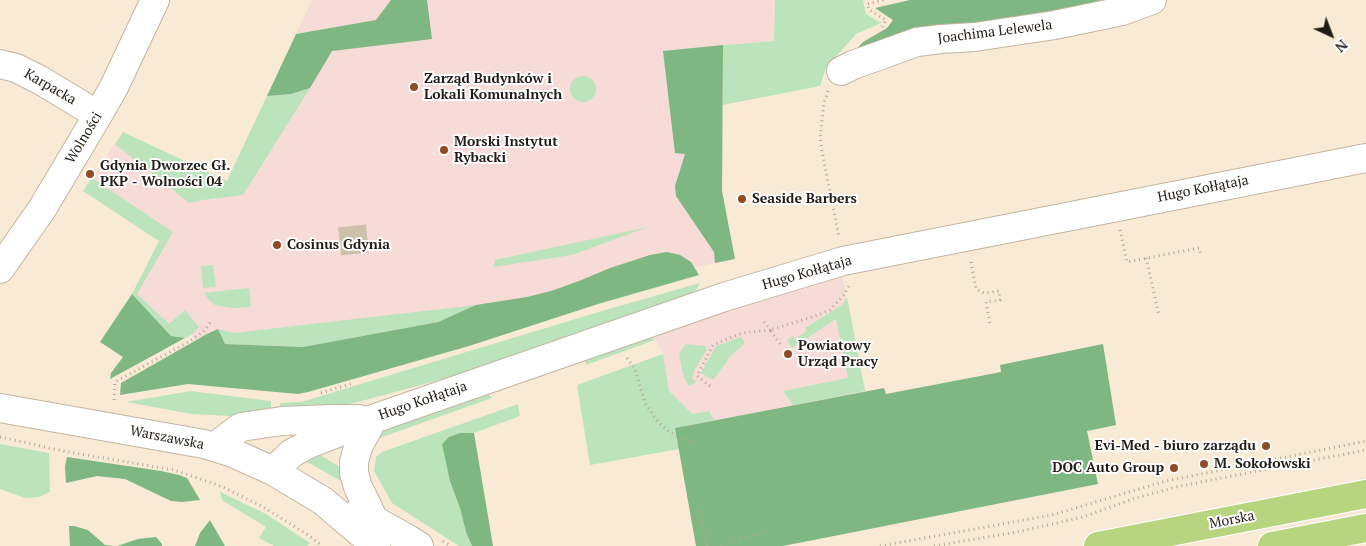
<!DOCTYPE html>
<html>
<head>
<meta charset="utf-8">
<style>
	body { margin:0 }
	#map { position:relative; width:1366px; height:546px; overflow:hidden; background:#f8ead4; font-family:"PT Serif",serif }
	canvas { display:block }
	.north { position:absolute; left:1306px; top:10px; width:50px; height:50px; -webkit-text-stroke:4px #fff; paint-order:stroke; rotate:137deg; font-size:14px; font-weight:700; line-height:20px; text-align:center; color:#211c14 }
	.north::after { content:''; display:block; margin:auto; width:18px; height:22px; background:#211c14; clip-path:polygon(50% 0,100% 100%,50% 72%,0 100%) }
</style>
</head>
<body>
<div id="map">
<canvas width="1366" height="546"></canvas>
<div class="north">N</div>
</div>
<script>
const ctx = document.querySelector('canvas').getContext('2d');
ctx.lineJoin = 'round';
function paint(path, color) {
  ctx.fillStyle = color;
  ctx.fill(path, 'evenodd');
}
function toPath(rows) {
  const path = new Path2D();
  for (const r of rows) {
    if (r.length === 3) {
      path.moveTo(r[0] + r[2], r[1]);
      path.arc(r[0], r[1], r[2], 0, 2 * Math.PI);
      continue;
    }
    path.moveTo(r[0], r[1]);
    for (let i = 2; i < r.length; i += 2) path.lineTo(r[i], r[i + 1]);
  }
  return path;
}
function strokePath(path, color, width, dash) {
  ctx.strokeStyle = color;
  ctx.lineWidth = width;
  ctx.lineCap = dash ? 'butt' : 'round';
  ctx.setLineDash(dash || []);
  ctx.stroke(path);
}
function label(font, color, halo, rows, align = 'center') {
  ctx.font = font + ' "PT Serif",serif';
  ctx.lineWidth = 4;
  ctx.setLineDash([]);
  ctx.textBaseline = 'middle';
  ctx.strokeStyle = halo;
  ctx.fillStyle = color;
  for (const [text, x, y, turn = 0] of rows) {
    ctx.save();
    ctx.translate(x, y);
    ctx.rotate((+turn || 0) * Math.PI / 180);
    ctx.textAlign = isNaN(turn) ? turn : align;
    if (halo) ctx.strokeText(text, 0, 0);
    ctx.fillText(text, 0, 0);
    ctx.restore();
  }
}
const commercial = toPath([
	[312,0,775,0,774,41,723,45,722,191,735,259,303,347,201,338,196,341,191,335,185,338,132,294,159,241,83,191,123,132,227,181],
	[842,274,865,391,675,428,663,354,654,338,718,308]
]);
const green = toPath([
	[775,0,865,0,863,1,866,14,881,23,856,34,826,68,820,86,723,105,723,45,774,41],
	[583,89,13],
	[310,88,243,195,203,200,189,203,115,144,123,132,227,181,267,96,291,94],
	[92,178,173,232,137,294,169,324,185,310,199,327,191,335,185,338,171,336,132,294,159,241,83,191],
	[648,227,572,255,494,267,495,260],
	[213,265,216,287,203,288,201,266],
	[700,283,696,290,686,295,469,372,358,402,325,409,281,415,280,403,301,402,602,311],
	[249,288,251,307,232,308,220,306,215,305,208,299,204,293],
	[847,297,865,391,793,405,783,391,848,378,836,319,792,348,787,340,793,336,795,339,807,331,805,328,842,305],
	[476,305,438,322,303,347,225,344,218,329,234,333],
	[644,335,655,340,586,365,584,357],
	[741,337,745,343,730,357,713,380,701,373,716,346],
	[686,344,705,346,707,350,695,369,692,378,696,382,689,386,684,378,679,354],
	[663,354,669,391,692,414,709,411,714,420,675,428,679,449,590,465,577,385],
	[191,391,271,401,271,415,248,417,192,414,126,402],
	[487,392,492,398,371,441,381,431],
	[518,404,520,416,474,433,460,433,460,509,466,532,472,546,459,546,392,503,374,471,376,457,382,452],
	[0,444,49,453,50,492,39,497,25,498,0,489],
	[320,455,343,469,346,484,307,462],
	[220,492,266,514,310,543,307,546,274,546,259,538,266,527,225,502,222,500]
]);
const forest = toPath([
	[391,0,427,0,432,39,332,51,310,88,291,94,267,96,296,34,376,20],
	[910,0,1123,0,850,56,863,42,887,28,893,20,875,8],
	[723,45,722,191,735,259,715,263,714,252,676,196,675,186,685,154,675,153,663,51],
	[667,252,680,255,691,262,699,275,598,304,469,346,308,392,298,394,188,384,120,395,121,383,207,334,218,329,225,344,303,347,438,322,476,305,527,297,551,291,579,281,610,268,650,255],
	[132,294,171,336,185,338,110,379,111,373,123,357,100,342],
	[1103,344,1116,425,1087,431,1098,484,783,546,696,546,675,428,884,388,886,394,1001,372,1000,365],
	[460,433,474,433,493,546,472,546,466,532,460,508,450,481,442,444,449,437],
	[67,457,161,471,179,475,187,478,200,500,182,502,171,501,125,479,97,476,66,483,65,466],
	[210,520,225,546,195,546,200,533],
	[69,526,74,526,88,530,105,545,114,546,70,546],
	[156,537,162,544,162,546,117,546,138,539]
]);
const minorTunnel = toPath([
	[352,226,356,264]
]);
const path = toPath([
	[882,27,886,20,869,10,867,4,884,0],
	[828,91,824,103,820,138,823,157,839,237],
	[1120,230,1127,262,1199,248,1201,256],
	[1146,258,1159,315],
	[971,262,976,289,984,293,999,291,1000,300,986,302,990,324],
	[780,344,770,330,818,315,830,310,844,295,849,286],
	[627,358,635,369,645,403,659,423,670,432,682,439,693,441],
	[710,386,697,376,713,345,742,333,770,330,764,322],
	[321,393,354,383],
	[114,400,115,382,190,341,205,330,212,320],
	[0,437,63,451,174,470,209,482,225,488,265,508,308,535,322,546],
	[699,511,707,546],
	[443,541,451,546],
	[721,546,739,538,753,536,765,531],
	[880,546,1052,515,1166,481,1366,441],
	[934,546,1017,532,1083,517,1136,498,1180,486,1366,450]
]);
const minor = toPath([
	[0,64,16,68,40,80,98,115],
	[841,71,853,65,917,42,941,39,975,37,1055,25,1122,11,1152,0],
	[0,269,42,209,98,115,114,87,155,0],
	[0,408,204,444,233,453,273,471,323,501,376,546],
	[373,419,358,447,354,462,354,473,358,487,374,520],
	[214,447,241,427,282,421,330,419,359,419],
	[273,471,292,453,309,444,373,419,724,297,843,261,1366,158],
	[357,514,374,520,408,539,419,546]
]);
const major = toPath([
	[1098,546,1366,494],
	[1272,546,1366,528]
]);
const markers = [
	[414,87,5,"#914926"],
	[444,150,5,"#914926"],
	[90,174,5,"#914926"],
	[742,199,5,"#914926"],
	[277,245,5,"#914926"],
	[788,354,5,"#914926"],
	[1266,446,5,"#914926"],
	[1204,464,5,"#914926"],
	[1174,468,5,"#914926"]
];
const streetNames = [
	["Joachima Lelewela",995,32,-7],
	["Karpacka",50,87,30],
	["Wolności",84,138,-59],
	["Hugo Kołłątaja",1203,189,-11],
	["Hugo Kołłątaja",807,273,-16],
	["Hugo Kołłątaja",423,401,-19],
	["Warszawska",167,438,11],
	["Morska",1232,520,-11]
];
const poiNames = [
	["Zarząd Budynków i",424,79],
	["Lokali Komunalnych",424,95],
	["Morski Instytut",454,142],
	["Rybacki",454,158],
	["Gdynia Dworzec Gł.",100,166],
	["PKP - Wolności 04",100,182],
	["Seaside Barbers",752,199],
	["Cosinus Gdynia",287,245],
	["Powiatowy",798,346],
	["Urząd Pracy",798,362],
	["Evi-Med - biuro zarządu",1256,446,"right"],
	["M. Sokołowski",1214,464],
	["DOC Auto Group",1164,468,"right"]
];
paint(commercial, '#f6dbd7');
paint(green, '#bbe4bd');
paint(forest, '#7eb782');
strokePath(minorTunnel, '#cdc1ae', 28, [28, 14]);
strokePath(minor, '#c3b5a0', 30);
strokePath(major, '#fff', 30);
strokePath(path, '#b3a897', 3, [1, 4]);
strokePath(minor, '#fff', 28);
strokePath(major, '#b7d57f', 28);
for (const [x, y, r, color] of markers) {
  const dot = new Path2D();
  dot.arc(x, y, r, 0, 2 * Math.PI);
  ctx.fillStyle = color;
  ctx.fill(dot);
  strokePath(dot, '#fff', 2);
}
label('14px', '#211c14', '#fff', streetNames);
label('bold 14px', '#211c14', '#fff', poiNames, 'left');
</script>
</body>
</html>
